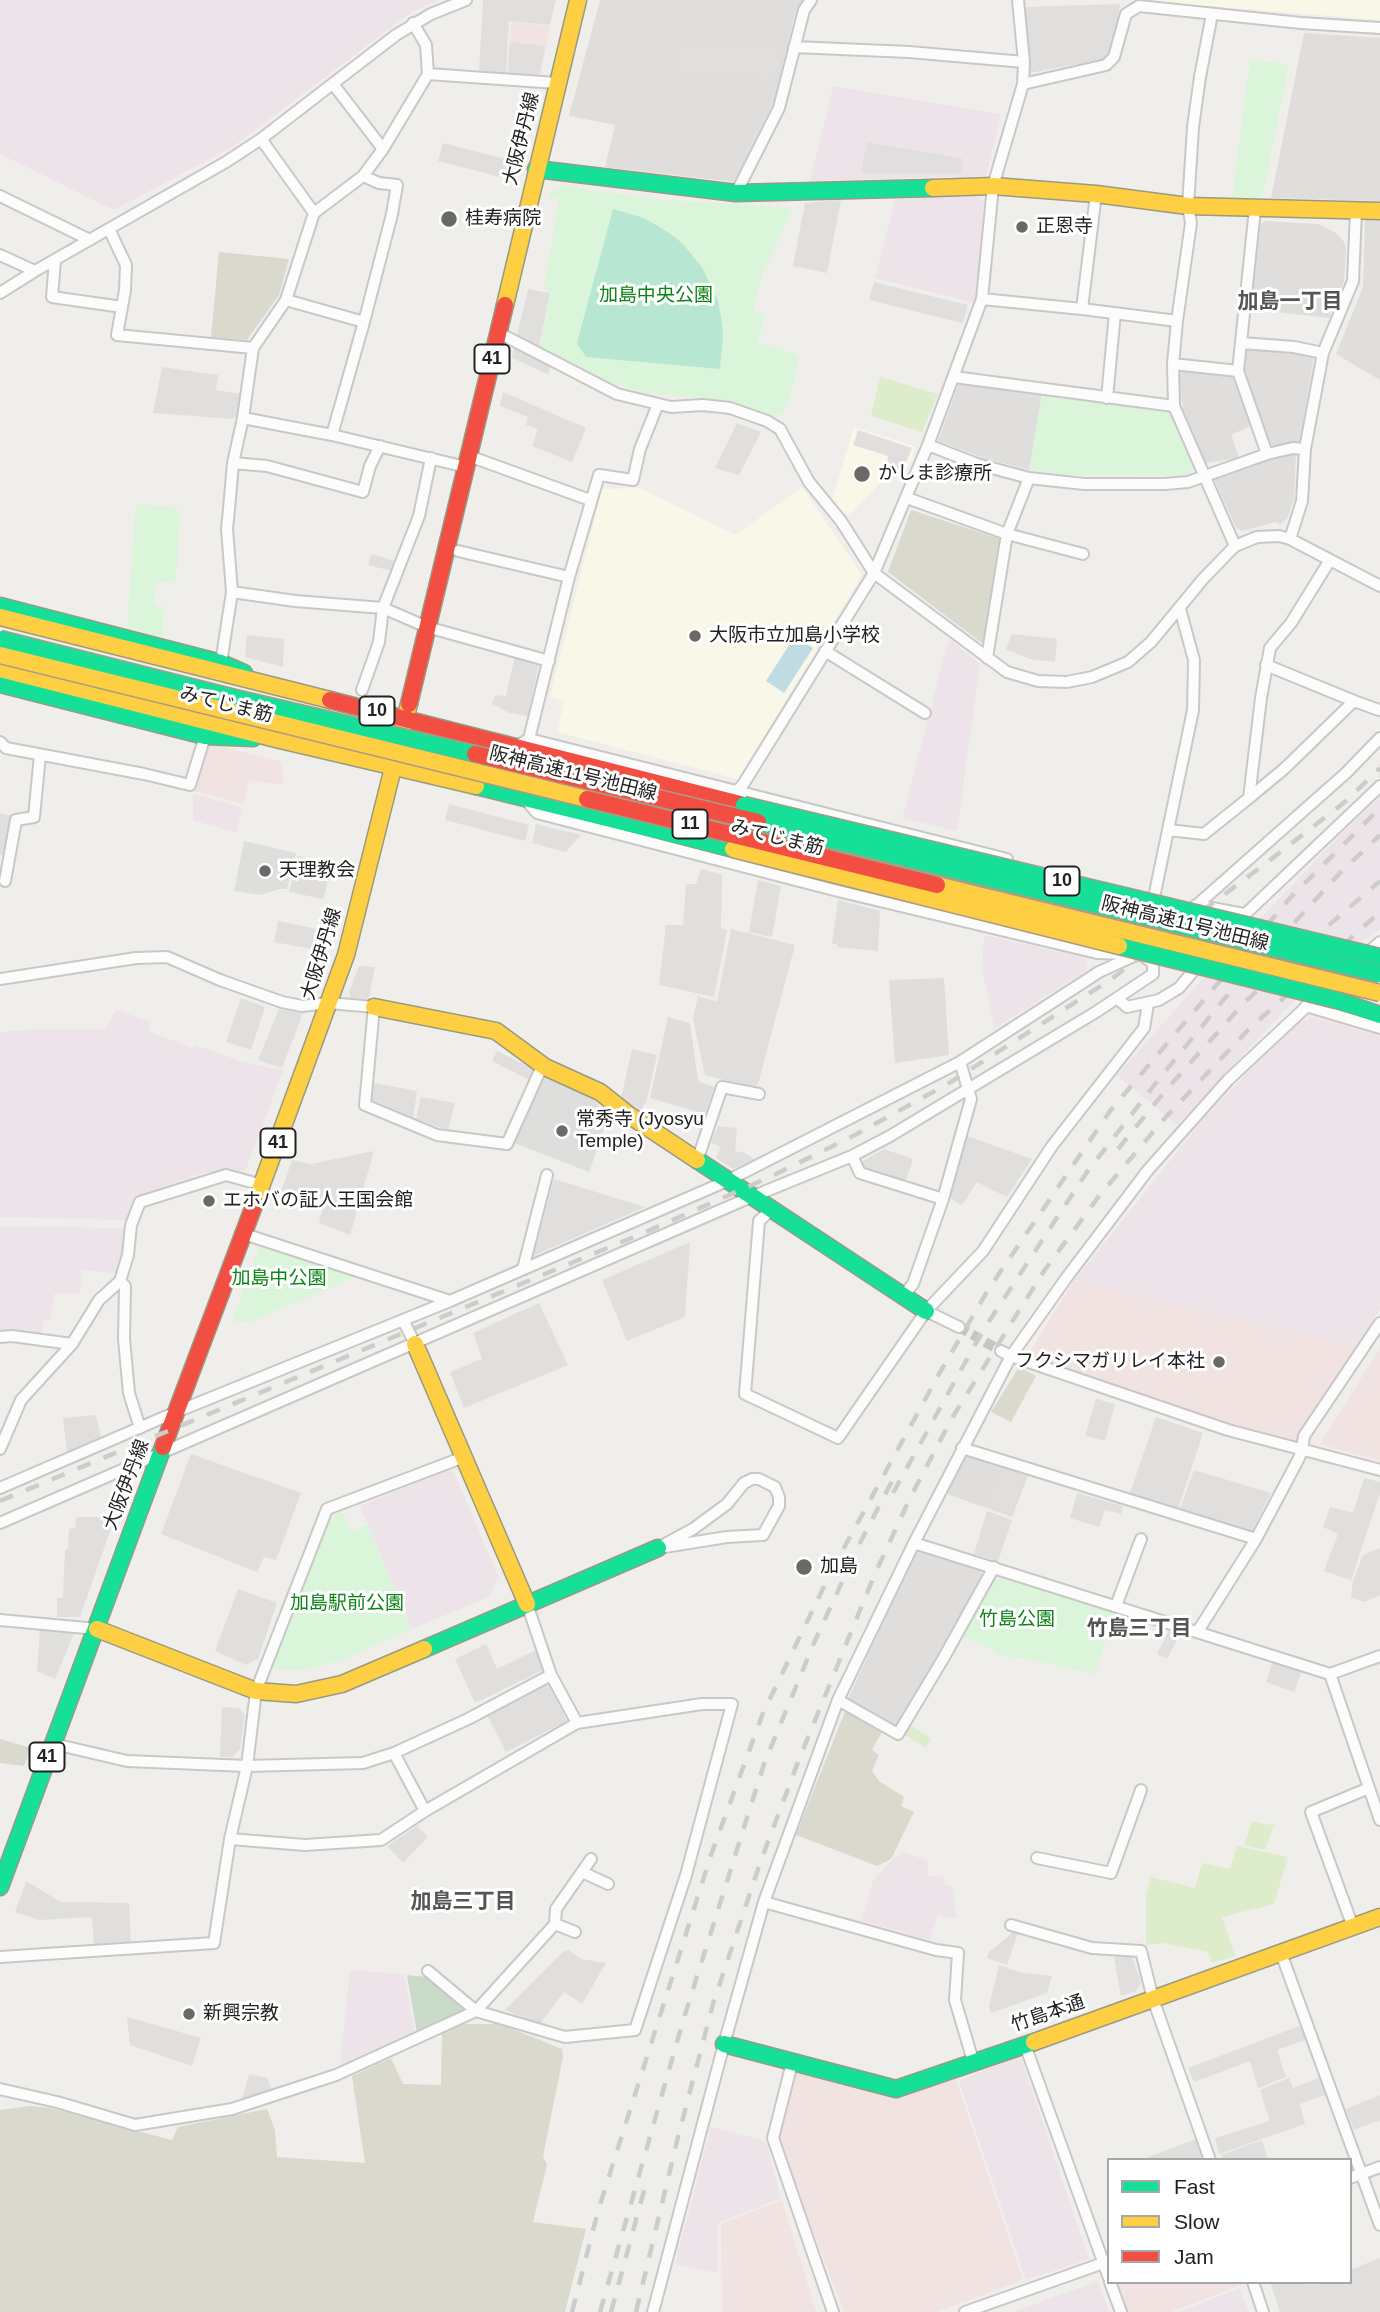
<!DOCTYPE html>
<html>
<head>
<meta charset="utf-8">
<style>
	body { margin:0 }
	#map { position:relative; width:1380px; height:2312px; overflow:hidden; background:#f0eeeb; font-family:Helvetica,sans-serif }
	canvas { display:block }
	.legend { position:absolute; left:1107px; top:2158px; width:245px; height:126px; box-sizing:border-box; background:#fff; border:2px solid #a7a7a7; margin:0; padding:9px 12px; list-style:none; font-size:21px; color:#222 }
	.legend li { display:flex; align-items:center; gap:14px; height:35px }
	.legend b { width:35px; border:2px solid #a7a7a7 }
</style>
</head>
<body>
<div id="map">
<canvas width="1380" height="2312"></canvas>
<ul class="legend">
<li><b style="height:9px;background:#16e098"></b>Fast</li>
<li><b style="height:9px;background:#ffcf43"></b>Slow</li>
<li><b style="height:9px;background:#f24e42"></b>Jam</li>
</ul>
</div>
<script>
const ctx = document.querySelector('canvas').getContext('2d');
ctx.lineJoin = 'round';
function paint(path, color) {
  ctx.fillStyle = color;
  ctx.fill(path, 'evenodd');
}
function toPath(rows) {
  const path = new Path2D();
  for (const r of rows) {
    path.moveTo(r[0], r[1]);
    for (let i = 2; i < r.length; i += 2) path.lineTo(r[i], r[i + 1]);
  }
  return path;
}
function strokePath(path, color, width, dash) {
  ctx.strokeStyle = color;
  ctx.lineWidth = width;
  ctx.lineCap = dash ? 'butt' : 'round';
  ctx.setLineDash(dash || []);
  ctx.stroke(path);
}
function label(font, color, halo, rows, align = 'center') {
  ctx.font = font + ' Helvetica,"Noto Sans JP",sans-serif';
  ctx.lineWidth = 6;
  ctx.setLineDash([]);
  ctx.textBaseline = 'middle';
  ctx.strokeStyle = halo;
  ctx.fillStyle = color;
  for (const [text, x, y, turn = 0] of rows) {
    ctx.save();
    ctx.translate(x, y);
    ctx.rotate((+turn || 0) * Math.PI / 180);
    ctx.textAlign = isNaN(turn) ? turn : align;
    if (halo) ctx.strokeText(text, 0, 0);
    ctx.fillText(text, 0, 0);
    ctx.restore();
  }
}
const residential = toPath([
	[600,0,803,0,796,10,774,101,734,182,605,167,615,125,569,116],
	[1304,33,1380,38,1380,201,1271,198],
	[1365,220,1380,220,1380,380,1336,354,1363,287],
	[1265,221,1318,224,1336,233,1344,242,1346,249,1344,282,1329,318,1251,309,1260,225],
	[1247,349,1314,356,1299,446,1284,448,1266,443,1243,372],
	[1178,369,1232,375,1250,426,1231,435,1239,458,1205,463,1183,409],
	[959,383,1042,393,1029,470,981,457,938,441],
	[1296,453,1294,499,1287,519,1280,524,1275,522,1242,531,1236,528,1214,479,1267,460],
	[298,856,347,867,344,876,330,873,323,899,289,892],
	[944,978,949,1055,895,1063,889,980],
	[668,1017,690,1023,698,1081,714,1087,705,1114,650,1098],
	[967,1454,1028,1476,1012,1517,947,1494],
	[923,1551,980,1569,983,1578,897,1730,846,1703,915,1554]
]);
const commercial = toPath([
	[511,22,550,26,540,77,507,73],
	[209,743,282,762,283,785,249,780,244,804,194,791],
	[1074,1280,1356,1347,1294,1446,1028,1355],
	[1380,1348,1380,1461,1320,1444],
	[795,2073,897,2095,956,2080,1023,2280,936,2312,844,2312,779,2142],
	[782,2200,816,2312,722,2312,721,2224],
	[1116,2282,1246,2282,1246,2283,1170,2312,1127,2312]
]);
const industrial = toPath([
	[0,0,439,0,413,11,234,146,114,210,0,154],
	[833,86,1001,114,986,176,810,181],
	[976,196,984,202,975,303,875,278,895,199],
	[949,639,980,664,957,831,902,818],
	[193,794,242,807,236,833,193,820],
	[1380,797,1380,929,1360,944,1284,1011,1177,1125,1117,1075,1197,985,1335,840],
	[984,935,1086,958,1087,970,995,1028,982,971],
	[116,1010,151,1022,148,1031,193,1048,195,1045,241,1061,283,1071,244,1174,226,1169,196,1175,134,1198,126,1220,0,1217,0,1032,41,1029,105,1029],
	[1314,1017,1380,1036,1380,1309,1356,1347,1075,1280,1204,1118,1295,1023],
	[0,1226,127,1228,118,1273,82,1270,80,1294,54,1294,51,1320,44,1320,42,1335,0,1333],
	[447,1470,454,1472,498,1576,489,1597,412,1629,360,1506],
	[903,1852,929,1861,927,1875,944,1877,943,1883,952,1887,957,1919,938,1915,930,1940,862,1921,873,1881,893,1859],
	[350,1970,404,1974,415,2033,340,2066],
	[1020,2055,1089,2259,1026,2280,959,2081],
	[711,2127,766,2141,781,2198,718,2223,717,2273,675,2264],
	[1098,2281,1109,2312,1013,2312],
	[1240,2288,1249,2312,1179,2312]
]);
const education = toPath([
	[1135,0,1380,0,1380,20],
	[854,427,916,447,904,477,886,471,880,483,848,517,832,500],
	[802,487,862,575,738,779,557,732,564,701,550,697,602,489,639,488,736,535]
]);
const religious = toPath([
	[244,841,296,853,287,889,279,889,261,895,234,891],
	[543,1076,593,1098,608,1118,589,1172,514,1143]
]);
const construction = toPath([
	[219,252,289,259,279,295,247,340,211,337],
	[911,510,1007,541,983,644,888,572],
	[1019,1367,1036,1376,1011,1422,991,1412],
	[846,1709,883,1730,872,1750,879,1755,872,1771,879,1781,904,1797,901,1806,914,1812,891,1859,877,1866,796,1835],
	[0,1739,31,1748,24,1766,0,1763],
	[461,2024,500,2024,562,2049,563,2057,543,2156,547,2165,533,2222,586,2229,565,2312,0,2312,0,2110,30,2106,50,2108,172,2140,178,2127,267,2109,275,2130,277,2157,365,2163,352,2076,391,2058,403,2084,441,2085,442,2033]
]);
const grass = toPath([
	[880,377,938,394,922,432,871,416],
	[910,1725,931,1738,926,1748,904,1734],
	[1252,1821,1268,1825,1275,1823,1265,1850,1244,1845],
	[1237,1846,1288,1857,1274,1904,1222,1917,1235,1956,1212,1963,1208,1952,1164,1943,1146,1945,1146,1896,1151,1877,1195,1888,1202,1863,1230,1869]
]);
const cemetery = toPath([
	[407,1975,426,1977,464,2010,417,2033]
]);
const park = toPath([
	[1250,60,1289,64,1263,194,1255,201,1232,199],
	[564,186,661,200,793,208,761,277,753,311,765,315,758,343,799,355,791,394,784,412,773,417,732,401,639,392,614,384,540,347,551,293,544,289,559,199,550,198,550,192],
	[1042,393,1168,412,1172,415,1194,467,1187,475,1180,476,1067,475,1029,470],
	[136,504,174,507,174,510,180,510,176,583,156,582,154,605,164,607,162,637,127,628],
	[261,1242,360,1275,250,1322,232,1321],
	[342,1511,351,1531,367,1525,412,1629,342,1660,305,1670,276,1670,272,1664,327,1520],
	[1004,1577,1115,1613,1095,1674,1027,1659,997,1655,992,1650,963,1636,995,1580]
]);
const pitch = toPath([
	[613,209,644,218,671,234,683,244,703,269,718,301,721,317,723,335,720,369,586,357,577,343]
]);
const parking = toPath([
	[483,0,556,0,550,25,509,21,506,74,479,70],
	[1120,4,1113,52,1104,59,1030,73,1024,7],
	[510,42,545,46,539,77,508,73],
	[679,42,780,47,775,78,678,76],
	[867,142,963,159,961,173,861,173],
	[443,143,517,162,512,180,438,161],
	[841,200,827,273,793,266,805,203],
	[874,282,968,305,963,323,869,300],
	[528,289,550,293,539,347,517,335],
	[514,347,550,367,548,374,512,358],
	[162,367,218,375,216,390,241,394,239,414,233,419,153,413],
	[503,392,586,428,572,462,532,446,538,429,526,425,528,417,500,406],
	[737,423,761,432,739,475,715,468],
	[858,430,912,448,902,473,886,468,888,456,853,445],
	[371,554,395,561,392,571,368,565],
	[1012,634,1057,639,1055,662,1030,659,1006,649],
	[247,635,284,639,283,667,245,657],
	[515,656,539,662,528,716,510,713,492,704,495,695,506,696],
	[449,804,529,825,525,841,445,820],
	[0,814,14,816,4,855,0,855],
	[536,824,581,835,566,852,532,843],
	[701,869,722,875,721,928,727,930,714,997,659,985,666,925,683,925,686,884,696,884],
	[758,880,781,886,772,937,749,932],
	[838,900,880,911,878,951,837,947,837,944,832,944],
	[278,921,328,931,323,951,274,942],
	[731,929,795,945,758,1084,750,1087,705,1075,693,1019,698,996,717,1002],
	[359,966,375,967,369,999,351,998,349,992],
	[241,998,265,1007,251,1050,226,1042],
	[279,1009,303,1013,282,1068,258,1060],
	[632,1049,657,1055,647,1099,641,1111,621,1098],
	[497,1051,534,1069,529,1080,492,1061],
	[373,1083,417,1091,413,1117,372,1100],
	[421,1097,455,1103,448,1130,416,1119],
	[718,1126,737,1128,735,1151,745,1153,755,1160,733,1169,716,1158,721,1147,711,1143],
	[967,1136,1032,1159,1007,1197,977,1182,962,1205,948,1197],
	[884,1149,913,1159,905,1183,865,1169,861,1162],
	[374,1151,350,1235,319,1223,322,1210,280,1194,292,1160,311,1164],
	[554,1179,645,1207,533,1256],
	[690,1242,685,1317,627,1341,602,1280],
	[539,1303,568,1365,464,1408,450,1372,482,1359,473,1333],
	[1096,1399,1115,1404,1105,1441,1085,1436],
	[96,1415,101,1437,67,1453,63,1418],
	[1156,1417,1203,1433,1178,1509,1130,1493],
	[191,1454,301,1493,276,1560,264,1557,257,1572,161,1534],
	[1194,1470,1271,1493,1252,1532,1180,1509],
	[1001,1471,1023,1476,1010,1513,989,1506],
	[1364,1478,1380,1482,1380,1494,1351,1580,1324,1571,1338,1534,1323,1527,1330,1507,1353,1513],
	[1077,1493,1123,1506,1121,1514,1105,1510,1099,1527,1070,1518],
	[987,1511,1012,1520,998,1561,974,1554],
	[76,1517,115,1517,80,1617,57,1617,57,1598,63,1598,65,1550,68,1549,69,1529,75,1528],
	[1380,1548,1380,1595,1364,1602,1351,1597,1353,1581,1363,1555],
	[238,1589,277,1603,258,1659,246,1665,215,1651],
	[1170,1628,1181,1632,1167,1659,1157,1654],
	[40,1629,76,1629,55,1679,37,1671],
	[486,1644,497,1669,536,1650,545,1669,475,1703,455,1659],
	[1273,1661,1302,1671,1294,1692,1266,1682],
	[548,1684,567,1721,506,1752,487,1715],
	[222,1707,239,1708,245,1715,240,1749,232,1757,220,1757],
	[417,1826,428,1837,403,1863,387,1846],
	[26,1881,61,1902,129,1903,131,1944,94,1945,92,1917,39,1920,15,1912],
	[1016,1930,1019,1930,1007,1965,987,1958,989,1952],
	[569,1950,581,1959,606,1963,582,2004,564,1992,540,2024,505,2010,563,1952],
	[1123,1954,1132,1958,1141,1982,1136,1991,1121,1996,1114,1957],
	[999,1965,1022,1973,1052,1976,1047,1993,991,2013,989,2007],
	[127,2017,201,2038,192,2066,130,2045],
	[1302,2025,1308,2039,1277,2050,1286,2077,1258,2088,1250,2061,1194,2082,1188,2068],
	[249,2074,267,2078,272,2090,242,2099],
	[1321,2077,1327,2094,1300,2104,1305,2124,1219,2154,1215,2138,1270,2121,1260,2090,1289,2078,1293,2088],
	[1380,2095,1380,2120,1354,2130,1346,2109],
	[1196,2139,1204,2160,1141,2160],
	[1262,2140,1268,2160,1222,2160,1221,2155],
	[1380,2258,1380,2312,1280,2312,1270,2282,1310,2282,1312,2285,1319,2282,1350,2282,1350,2270]
]);
const water = toPath([
	[795,636,813,648,784,693,766,681]
]);
const streetTunnel = toPath([
	[959,1327,1001,1351]
]);
const street = toPath([
	[1212,14,1200,77,1193,127,1188,206,1191,223,1177,321,1173,364,1174,406,1235,546],
	[413,23,426,45,428,74],
	[794,47,909,52,1024,62],
	[333,84,383,149],
	[1023,84,1106,65,1114,57,1126,14,1139,6,1301,23,1380,28],
	[261,139,314,213],
	[736,193,779,108,804,10,811,0],
	[0,196,90,240],
	[1255,209,1238,371,1267,454],
	[109,229,126,265,125,290,117,335,253,348],
	[0,255,35,271],
	[55,260,52,297,122,307],
	[0,293,35,271,226,162,261,139,396,35,431,14,466,0],
	[982,299,1082,309,1177,321],
	[286,300,364,322],
	[1082,309,1096,194],
	[499,333,617,394,671,407,703,405,730,408,767,421,780,429,809,482,841,521,874,573,1007,672,1038,681,1067,682,1092,677,1128,662,1151,642,1203,579,1235,546,1257,537,1279,536,1290,539,1380,586],
	[1242,343,1294,347,1323,353],
	[1173,364,1238,371],
	[954,377,1174,406],
	[1107,398,1115,313],
	[243,418,332,435,466,467],
	[332,435,364,322,392,214,397,185,379,183,363,176],
	[928,445,977,464,1029,478,1084,484,1165,484,1188,482,1267,454,1293,448,1305,449],
	[469,456,590,500],
	[233,463,267,466,363,492,370,466,380,446],
	[907,498,1007,534,1083,554],
	[1290,539,1302,501,1305,449,1323,353,1353,281,1356,211],
	[458,551,569,577],
	[232,592,295,601,383,608,427,627,549,661],
	[825,651,925,713],
	[987,658,1007,534,1029,478],
	[221,663,232,592,227,529,229,509,233,463,243,418,253,348,286,300,314,213,363,176,383,149,428,74,557,83],
	[1266,665,1354,701],
	[362,690,379,642,383,608,419,516,431,458],
	[529,739,569,577,599,475,633,480,640,449,658,404],
	[0,742,6,748,144,774,190,785,205,736],
	[515,747,529,739,1007,859],
	[737,791,744,783,874,573,928,445,982,299,993,186,1023,84,1024,62,1018,0],
	[524,798,537,813,838,891,1097,953,1128,954],
	[1249,798,1284,769,1354,701,1379,710],
	[1168,830,1204,834,1249,798,1261,698,1270,648,1291,623,1330,560],
	[5,881,16,820,34,817,40,755],
	[1196,905,1244,914],
	[1197,905,1346,773,1380,738],
	[1152,907,1193,710,1194,660,1180,609],
	[1240,919,1380,786],
	[1364,956,1380,942],
	[0,979,136,958,167,957,220,980,282,1002,302,1006,329,1003,374,1007,365,1105,437,1135,507,1144,539,1073,545,1067],
	[1117,998,1127,1007,1159,1000,1179,988,1201,962],
	[1306,1006,1380,1028],
	[852,1156,860,1173,943,1199],
	[697,1161,722,1087,759,1094],
	[772,1209,759,1221,745,1394,838,1438,926,1311,983,1251,1052,1146,1144,1028,1148,1004],
	[244,1234,450,1301],
	[523,1269,547,1175],
	[120,1281,125,1286,124,1339,129,1393,140,1428],
	[903,1296,913,1284,943,1199,971,1099,960,1062],
	[926,1311,959,1327],
	[403,1320,415,1344],
	[0,1337,12,1336,72,1344],
	[1001,1351,1011,1356,1228,1430,1380,1470],
	[962,1448,1256,1539],
	[0,1449,21,1400,72,1344,99,1300,120,1281,128,1255,131,1225,140,1202,226,1175,262,1185],
	[752,1479,759,1479,775,1487,779,1497,779,1506,763,1535,727,1537,658,1548,693,1529,727,1504,744,1483,752,1479],
	[0,1488,176,1412,450,1301,727,1181,960,1062,1099,972,1134,956],
	[0,1523,744,1200,852,1156,890,1136,1096,1012,1153,974,1153,963,1143,956],
	[914,1543,1330,1674,1380,1656],
	[1116,1606,1141,1539],
	[0,1620,97,1629],
	[1198,1631,1256,1539,1298,1460,1302,1451,1304,1436,1380,1323],
	[1330,1674,1380,1820],
	[838,1700,898,1734,943,1659,994,1567],
	[54,1744,127,1761,247,1766,363,1763,394,1753,468,1719,551,1675],
	[394,1753,425,1811],
	[230,1839,305,1845,381,1840,425,1811,577,1723],
	[1037,1858,1111,1873,1141,1790],
	[582,1872,608,1884],
	[764,1902,936,1950,958,1953,955,2000,973,2061],
	[555,1924,575,1932],
	[1011,1925,1092,1948,1141,1951,1153,1999,1210,2160],
	[1353,1927,1311,1812,1369,1788],
	[1281,1953,1380,2225],
	[0,1957,214,1943,230,1839,247,1766,256,1691,327,1509,464,1457],
	[428,1971,476,2011,555,1924,556,1909,591,1859],
	[1025,2045,1109,2278],
	[792,2063,773,2138,833,2312],
	[0,2089,57,2102,135,2125,232,2109,336,2075,476,2011,565,2037,635,2030,686,1875,732,1704,702,1704,577,1723,551,1675,527,1604],
	[1350,2178,1380,2167],
	[1110,2282,1121,2312],
	[1253,2282,1263,2312],
	[653,2312,724,2044,764,1902,838,1700,914,1543,1011,1356,1067,1277,1148,1170,1228,1080,1320,994],
	[965,2312,1109,2261]
]);
const fast = toPath([
	[536,169,736,193,933,188],
	[0,606,221,663,244,673],
	[0,684,205,736,253,738],
	[476,786,733,849],
	[1336,1000,1380,1015],
	[697,1160,926,1311],
	[424,1649,658,1548],
	[0,1887,163,1447],
	[724,2044,896,2089,1034,2042]
]);
const slow = toPath([
	[933,188,993,186,1096,194,1188,206,1380,211],
	[505,305,578,0],
	[0,617,330,700],
	[0,669,276,739,476,786],
	[374,1007,496,1031,545,1067,600,1092,629,1115,697,1160],
	[255,1203,346,955,409,704],
	[415,1344,527,1604],
	[97,1629,256,1691,296,1694,342,1684,424,1649],
	[1034,2042,1380,1917]
]);
const jam = toPath([
	[330,700,744,805],
	[409,704,505,305],
	[163,1447,255,1203]
]);
const rail = toPath([
	[1118,1149,1166,1090,1244,1003,1322,931,1380,881],
	[893,1493,982,1332,1087,1172,1159,1079,1225,998,1340,873,1380,835],
	[0,1501,641,1234,770,1177,855,1135,951,1082,1110,980,1265,864,1346,801,1380,768],
	[572,2312,598,2211,711,1855,763,1713,833,1568,939,1374,988,1290,1110,1111,1290,898,1380,808],
	[600,2312,683,2021,764,1764,814,1643,860,1543,893,1479],
	[611,2312,645,2187],
	[636,2312,678,2137,713,2004,760,1863,798,1762,874,1576,910,1498,952,1418,1044,1271,1099,1196,1164,1119,1250,1028,1380,912]
]);
const fastBridge = toPath([
	[0,639,235,698,475,754],
	[744,805,1380,957],
	[758,822,1380,974],
	[1119,946,1336,1000]
]);
const slowBridge = toPath([
	[0,655,587,799],
	[733,849,1119,946],
	[937,885,1380,993]
]);
const jamBridge = toPath([
	[475,754,758,822],
	[587,799,937,885]
]);
const markers = [
	[449,219,9,"#6a6968"],
	[1022,227,7,"#6a6968"],
	[862,474,9,"#6a6968"],
	[695,636,7,"#6a6968"],
	[265,871,7,"#6a6968"],
	[562,1131,7,"#6a6968"],
	[209,1201,7,"#6a6968"],
	[1219,1362,7,"#6a6968"],
	[804,1567,9,"#6a6968"],
	[189,2014,7,"#6a6968"]
];
const shields = [
	[492,359,35],
	[377,711,35],
	[690,824,35],
	[1062,881,35],
	[278,1143,35],
	[47,1757,35]
];
const shieldNames = [
	["41",492,359],
	["10",377,711],
	["11",690,824],
	["10",1062,881],
	["41",278,1143],
	["41",47,1757]
];
const streetNames = [
	["大阪伊丹線",522,139,-76],
	["みてじま筋",226,705,14],
	["阪神高速11号池田線",573,774,14],
	["みてじま筋",777,838,14],
	["阪神高速11号池田線",1185,924,14],
	["大阪伊丹線",322,954,-73],
	["大阪伊丹線",127,1485,-69],
	["竹島本通",1048,2014,-19]
];
const poiNames = [
	["桂寿病院",465,219],
	["正恩寺",1036,227],
	["かしま診療所",878,474],
	["大阪市立加島小学校",709,636],
	["天理教会",279,871],
	["常秀寺 (Jyosyu",576,1120],
	["Temple)",576,1142],
	["エホバの証人王国会館",223,1201],
	["フクシマガリレイ本社",1205,1362,"right"],
	["加島",820,1567],
	["新興宗教",203,2014]
];
const parkNames = [
	["加島中央公園",656,296],
	["加島中公園",279,1279],
	["加島駅前公園",347,1604],
	["竹島公園",1017,1620]
];
const neighbourhoodNames = [
	["加島一丁目",1290,302],
	["竹島三丁目",1139,1629],
	["加島三丁目",463,1902]
];
paint(residential, '#dfdedc');
paint(commercial, '#f1e3e1');
paint(industrial, '#ede4e9');
paint(education, '#f8f7e8');
paint(religious, '#dededc');
paint(construction, '#d9d9cd');
paint(grass, '#ddeccb');
paint(cemetery, '#cadbca');
paint(park, '#daf5da');
paint(pitch, '#b7e6d2');
paint(parking, '#e0dfde');
paint(water, '#bfdbe3');
strokePath(streetTunnel, '#c7c5c3', 10, [10, 5]);
strokePath(street, '#c9c8c7', 14);
strokePath(fast, '#999a82', 19);
strokePath(slow, '#999a82', 19);
strokePath(jam, '#999a82', 19);
strokePath(street, '#fdfcfc', 10);
strokePath(fast, '#16e098', 16);
strokePath(slow, '#ffcf43', 16);
strokePath(jam, '#f24e42', 16);
strokePath(rail, '#ccc', 4.5, [14, 14]);
strokePath(fastBridge, '#a79c86', 19, []);
strokePath(slowBridge, '#a79c86', 19, []);
strokePath(jamBridge, '#a79c86', 19, []);
strokePath(fastBridge, '#16e098', 16);
strokePath(slowBridge, '#ffcf43', 16);
strokePath(jamBridge, '#f24e42', 16);
for (const [x, y, r, color] of markers) {
  const dot = new Path2D();
  dot.arc(x, y, r, 0, 2 * Math.PI);
  ctx.fillStyle = color;
  ctx.fill(dot);
  strokePath(dot, '#fff', 2.5);
}
for (const [x, y, w] of shields) {
  const box = new Path2D();
  box.roundRect(x - w / 2, y - 14.5, w, 29, 5);
  ctx.fillStyle = '#fff';
  ctx.fill(box);
  strokePath(box, '#222', 2);
}
label('bold 18px', '#222', null, shieldNames);
label('19px', '#222', '#fff', streetNames);
label('19px', '#222', '#fff', poiNames, 'left');
label('19px', '#0c8416', '#fff', parkNames);
label('bold 21px', '#555', '#fff', neighbourhoodNames);
</script>
</body>
</html>
